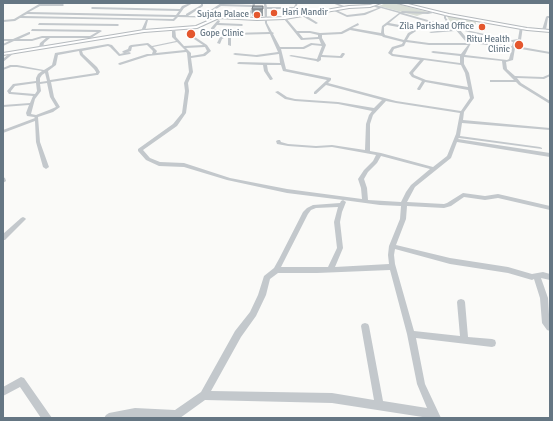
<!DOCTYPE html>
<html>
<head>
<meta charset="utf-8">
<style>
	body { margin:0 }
	#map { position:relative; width:553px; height:421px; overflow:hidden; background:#fafaf8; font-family:Signika,sans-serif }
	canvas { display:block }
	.frame { position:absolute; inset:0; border:4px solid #657683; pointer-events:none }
</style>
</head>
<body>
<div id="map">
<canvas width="553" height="421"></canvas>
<div class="frame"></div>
</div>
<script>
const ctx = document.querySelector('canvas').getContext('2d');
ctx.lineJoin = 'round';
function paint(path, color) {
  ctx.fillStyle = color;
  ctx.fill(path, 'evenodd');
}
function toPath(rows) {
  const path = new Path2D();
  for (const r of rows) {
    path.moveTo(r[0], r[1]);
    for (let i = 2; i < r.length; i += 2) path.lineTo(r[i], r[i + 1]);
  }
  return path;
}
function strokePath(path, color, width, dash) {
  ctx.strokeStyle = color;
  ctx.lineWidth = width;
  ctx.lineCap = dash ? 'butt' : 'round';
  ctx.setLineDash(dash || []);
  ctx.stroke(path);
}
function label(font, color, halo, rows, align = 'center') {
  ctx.font = font + ' Signika,sans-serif';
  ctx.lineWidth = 4;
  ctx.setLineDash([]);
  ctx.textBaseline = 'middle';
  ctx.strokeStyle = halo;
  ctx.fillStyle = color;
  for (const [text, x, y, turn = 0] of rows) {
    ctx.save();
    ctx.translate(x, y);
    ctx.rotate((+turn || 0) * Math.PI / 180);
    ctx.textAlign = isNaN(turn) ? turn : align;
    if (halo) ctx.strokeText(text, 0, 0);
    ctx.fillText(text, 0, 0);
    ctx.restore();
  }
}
const green = toPath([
	[386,3,394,3,428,12,417,16,379,6],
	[447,16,476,21,476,24,470,30,452,26]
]);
const minor = toPath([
	[190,3,193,3,184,8,179,15,186,15,186,14,201,5,201,3,203,3,203,6,188,16,202,16,221,3,224,3,223,4,252,5,254,3,255,4,255,6,249,19,248,20,247,19,252,7,221,6,205,16,219,16,220,18,178,17,174,21,148,20,145,31,143,32,141,31,146,20,20,18,15,21,3,22,3,20,14,19,39,4,63,4,64,5,63,6,40,6,29,12,176,15,179,11,92,9,91,8,92,7,180,9,182,6,190,3],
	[27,14,175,17,173,19,23,16,27,14],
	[264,3,266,3,267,7,294,7,296,3,298,3,296,7,299,11,318,23,316,24,297,13,295,9,267,9,267,23,272,32,274,33,273,34,280,47,303,47,311,43,321,44,319,39,301,40,284,19,285,17,297,31,310,31,320,33,341,32,358,23,359,25,352,28,381,33,382,26,399,13,381,8,365,15,347,17,332,10,334,9,347,15,364,13,378,8,364,3,368,3,401,12,402,11,428,12,433,11,433,13,428,14,403,13,449,26,444,18,444,14,446,13,446,18,451,24,457,28,512,40,518,39,520,27,523,26,521,40,517,41,516,46,550,52,550,54,515,48,513,60,506,62,507,69,515,76,543,77,550,74,550,76,544,79,517,78,521,83,550,101,550,104,519,85,516,82,490,82,490,80,514,80,503,69,502,61,464,57,464,64,469,73,474,98,464,112,463,120,550,128,550,130,462,123,460,136,540,147,542,148,542,149,459,138,458,139,550,153,550,157,457,142,451,158,415,187,407,202,444,204,447,203,463,193,485,196,498,194,550,206,550,210,498,198,485,200,464,197,451,206,444,208,407,206,406,219,396,245,450,258,508,267,532,274,543,272,550,274,550,280,541,278,548,298,550,331,547,330,542,323,540,298,534,279,532,280,508,273,450,264,395,249,394,255,395,264,414,331,460,336,457,302,458,300,461,299,464,300,465,302,468,337,492,339,495,340,496,343,495,346,492,347,416,338,425,384,441,418,429,418,332,403,205,400,180,418,104,418,106,415,109,413,135,408,175,410,201,392,235,331,250,312,258,295,264,276,274,268,279,259,303,212,307,208,313,205,340,203,341,201,343,200,287,193,227,180,184,167,159,166,146,160,138,151,138,149,173,124,182,113,185,91,184,83,189,72,187,53,186,52,148,56,120,65,118,64,119,63,147,54,152,54,153,51,147,45,132,47,131,51,125,53,129,52,131,53,130,54,119,56,110,47,108,46,82,51,83,54,97,67,100,72,98,75,97,75,51,82,54,97,60,107,53,112,38,117,40,142,49,167,46,169,43,167,36,142,35,121,3,133,3,130,35,118,34,117,27,116,26,113,29,105,3,107,3,105,30,103,33,96,10,94,9,94,7,91,13,84,36,81,36,78,38,74,42,71,17,67,11,67,3,70,3,68,10,65,17,65,44,70,52,65,55,53,108,44,112,45,120,54,124,53,122,52,123,51,128,49,129,46,131,45,148,43,152,46,176,41,172,37,172,29,175,28,176,37,184,46,203,45,191,37,190,36,192,35,207,45,211,51,205,56,191,58,193,72,188,83,189,91,186,113,177,126,143,150,150,158,160,162,184,163,230,178,287,189,362,199,361,188,358,179,364,170,373,161,376,155,332,147,316,148,288,146,277,144,276,141,278,140,280,140,281,142,288,144,316,146,332,145,365,150,366,124,369,115,372,111,338,104,295,101,285,99,275,92,278,91,287,97,295,99,338,102,374,108,382,100,326,85,316,94,314,94,314,92,327,80,283,71,281,65,267,65,268,71,273,79,271,80,270,80,264,71,263,65,238,64,237,63,239,62,280,63,279,54,257,57,235,55,233,54,235,53,256,55,278,52,270,34,231,35,231,46,228,45,228,36,222,39,220,44,217,43,220,37,231,33,269,32,265,23,264,3],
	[400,14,428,22,416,28,389,23,400,14],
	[430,22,455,29,467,43,429,43,407,40,410,35,430,22],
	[387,25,414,30,408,33,404,40,385,35,384,33,384,27,387,25],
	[350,30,382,36,383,37,403,42,402,44,392,47,388,53,392,56,420,60,409,73,412,77,422,81,417,89,418,90,420,90,425,82,468,90,470,98,461,111,396,101,328,83,331,80,331,78,286,69,281,49,304,49,312,45,322,46,317,59,291,55,289,56,316,61,318,62,321,60,321,57,342,58,345,54,344,53,342,53,340,56,322,55,326,45,322,38,322,35,342,34,350,30],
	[460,30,513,42,512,46,469,41,460,30],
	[299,33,310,33,318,35,318,37,303,38,299,33],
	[177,42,185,50,156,53,157,51,153,47,177,42],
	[406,42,429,45,468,45,461,54,433,51,431,52,433,53,460,56,460,63,393,54,392,53,394,49,404,46,406,42],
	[471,43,512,48,509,59,507,60,465,55,471,43],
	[205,47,207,51,203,54,191,56,191,53,186,48,205,47],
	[79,51,80,55,94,69,96,72,96,73,50,80,48,71,56,65,58,55,79,51],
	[424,60,461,65,465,73,468,87,426,80,414,75,413,73,424,60],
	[45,73,47,81,40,82,40,78,42,75,45,73],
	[36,83,37,91,35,94,11,92,11,91,15,86,36,83],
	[47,83,50,97,56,107,49,110,36,115,31,114,35,99,41,91,40,84,47,83],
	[386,101,396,103,460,113,456,134,447,156,433,167,381,153,370,151,370,124,373,115,386,101],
	[381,156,430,169,411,185,406,192,401,202,368,200,367,188,364,179,368,172,377,163,381,156],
	[343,200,380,205,401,206,400,219,389,246,388,255,389,264,335,267,343,248,340,222,342,212,346,202,343,200],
	[338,207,334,222,337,248,328,267,281,267,308,214,311,210,316,208,338,207],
	[390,270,407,334,417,384,427,408,383,401,369,326,368,324,365,323,362,324,361,326,374,400,332,393,211,391,241,337,256,316,266,295,270,279,278,273,317,273,390,270],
	[332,3,336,3,347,7,345,8,332,3],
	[547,16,550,16,550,18,548,18,546,30,544,31,542,30,546,17,547,16],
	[218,20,220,21,219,23,242,24,243,25,242,26,217,25,214,29,221,30,221,32,211,30,211,28,218,20],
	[39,23,118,24,119,25,118,26,38,25,39,23],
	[32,29,100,30,102,31,91,38,50,38,44,43,43,47,41,48,39,47,40,43,46,38,42,38,32,41,14,41,3,46,3,44,9,41,3,41,3,39,13,39,29,32,30,32,30,34,19,39,32,39,42,36,90,36,97,32,31,31,32,29],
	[454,29,455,31,431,33,429,32,454,29],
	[11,52,14,53,3,62,3,59,11,52],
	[3,177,5,178,6,181,3,183,3,177],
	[23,217,25,218,26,219,5,240,3,240,3,234,21,218,23,217],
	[21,377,24,378,52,418,41,418,20,387,3,396,3,387,21,377]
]);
const major = toPath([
	[376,3,381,3,370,7,349,8,285,19,257,20,219,18,197,28,144,32,3,55,3,53,144,30,196,26,219,16,257,18,285,17,349,6,370,5,376,3]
]);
const highway = toPath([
	[397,3,404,3,449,14,527,28,550,30,550,32,527,30,449,16,397,3]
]);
const wall = toPath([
	[263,6,263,16,252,16,252,9]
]);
const building = toPath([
	[253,6,263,6,263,9,252,9,253,6]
]);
const markers = [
	[274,13,4,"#e4572e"],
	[257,15,4,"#e4572e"],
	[482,27,4,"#e4572e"],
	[191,34,5,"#e4572e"],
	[519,45,5,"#e4572e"]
];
const farPoinames = [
	["Hari Mandir",282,13,"left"],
	["Sujata Palace",249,15],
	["Zila Parishad Office",474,27],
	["Gope Clinic",200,34,"left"],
	["Ritu Health",510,40],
	["Clinic",510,50]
];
paint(green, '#dadfd7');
strokePath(major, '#b5babe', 2);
strokePath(highway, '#b4b9bd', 2);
paint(minor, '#c3c8cc');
paint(major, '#fff');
paint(highway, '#fff');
paint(wall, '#929a9f');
paint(building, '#aab3b9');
strokePath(building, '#777d82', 1);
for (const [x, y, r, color] of markers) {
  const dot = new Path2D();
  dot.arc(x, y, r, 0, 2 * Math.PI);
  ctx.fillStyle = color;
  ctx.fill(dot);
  strokePath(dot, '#fff', 1.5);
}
label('9px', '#657683', '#fff', farPoinames, 'right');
</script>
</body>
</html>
